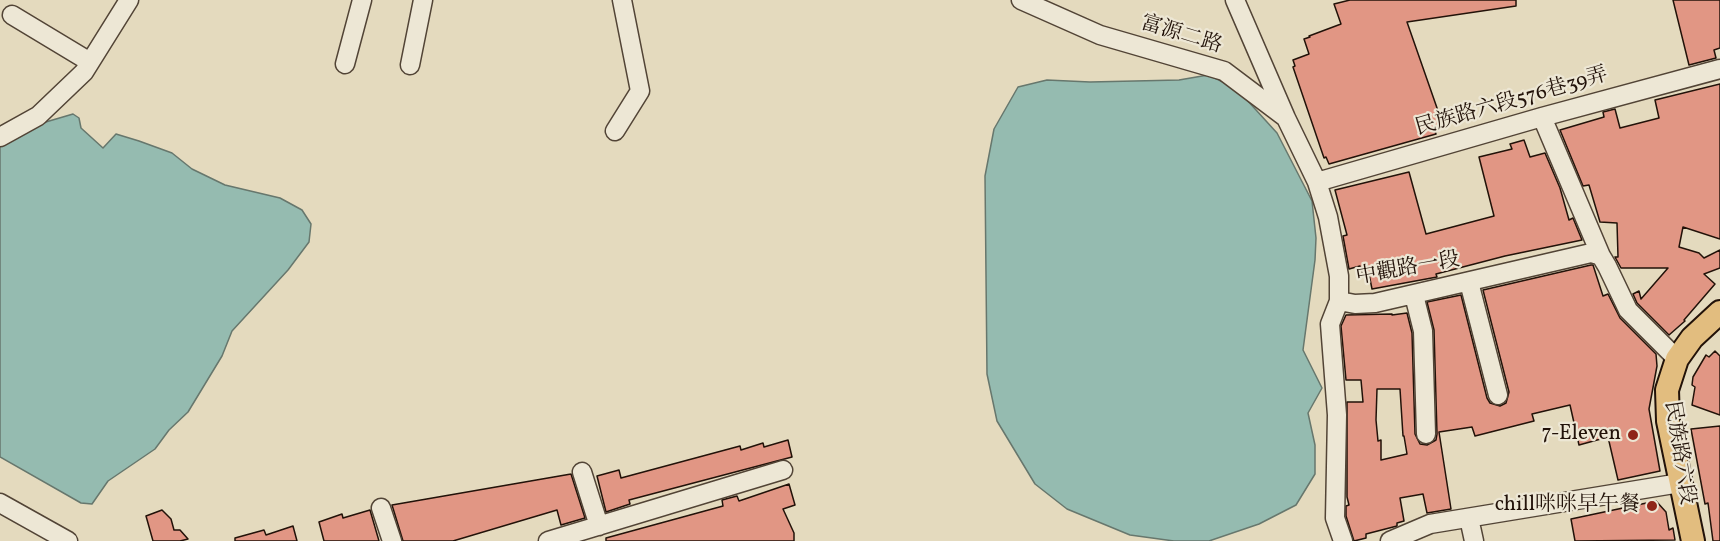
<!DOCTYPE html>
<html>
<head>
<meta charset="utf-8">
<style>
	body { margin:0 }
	canvas { display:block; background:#e4dabe }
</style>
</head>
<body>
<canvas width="1720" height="541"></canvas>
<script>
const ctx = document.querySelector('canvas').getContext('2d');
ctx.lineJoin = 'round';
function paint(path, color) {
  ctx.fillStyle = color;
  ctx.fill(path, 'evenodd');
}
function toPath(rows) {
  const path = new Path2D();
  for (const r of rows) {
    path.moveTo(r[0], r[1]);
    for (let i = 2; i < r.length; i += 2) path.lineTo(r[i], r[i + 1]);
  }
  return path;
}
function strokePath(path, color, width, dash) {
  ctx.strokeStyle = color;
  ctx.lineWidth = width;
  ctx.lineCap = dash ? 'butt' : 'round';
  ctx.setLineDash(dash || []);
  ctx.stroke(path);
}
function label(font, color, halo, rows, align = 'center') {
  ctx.font = font + ' Vollkorn,"Noto Serif TC",serif';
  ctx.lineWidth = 4.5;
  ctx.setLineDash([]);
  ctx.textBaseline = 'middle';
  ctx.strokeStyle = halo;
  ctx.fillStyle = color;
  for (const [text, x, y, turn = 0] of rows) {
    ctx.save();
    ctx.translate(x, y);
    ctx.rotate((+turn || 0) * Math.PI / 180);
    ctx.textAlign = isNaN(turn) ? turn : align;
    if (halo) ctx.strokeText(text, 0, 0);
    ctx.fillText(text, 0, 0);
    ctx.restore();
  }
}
const water = toPath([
	[1208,75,1236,88,1277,133,1312,201,1316,238,1315,260,1303,350,1322,388,1308,413,1315,445,1315,474,1296,505,1259,524,1209,541,1174,541,1130,535,1067,509,1035,484,997,421,987,374,985,176,994,129,1018,87,1047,80,1090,82,1179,80,1208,75],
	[73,114,79,118,81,128,103,148,116,134,139,141,172,153,192,169,225,185,280,198,302,210,311,224,309,242,288,270,232,331,222,356,188,412,169,430,155,449,108,481,92,504,81,503,0,457,0,147,6,142,39,124,73,114]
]);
const building = toPath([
	[1350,0,1516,0,1516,6,1407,22,1444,128,1435,131,1436,134,1329,164,1326,157,1324,158,1293,67,1295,66,1293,60,1309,54,1304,39,1310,37,1309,36,1341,24,1334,4,1350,0],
	[1673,0,1720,0,1720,48,1714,50,1716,58,1689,65,1673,0],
	[1720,84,1720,239,1683,227,1679,247,1699,253,1704,258,1720,250,1720,268,1704,274,1715,284,1684,320,1685,321,1669,335,1637,303,1633,294,1639,291,1641,299,1668,268,1621,268,1615,257,1618,257,1617,223,1600,222,1589,185,1583,186,1560,130,1604,117,1603,112,1615,109,1620,128,1659,118,1655,100,1720,84],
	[1524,140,1530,157,1545,153,1560,188,1569,220,1573,218,1582,240,1505,256,1436,274,1437,277,1372,289,1369,274,1363,275,1360,266,1349,269,1343,236,1347,235,1335,190,1409,172,1426,234,1494,216,1479,157,1512,149,1510,144,1524,140],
	[1591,265,1593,265,1603,296,1608,294,1620,318,1656,354,1657,366,1649,409,1660,471,1618,480,1608,437,1579,445,1570,405,1532,414,1534,421,1475,436,1472,427,1439,432,1451,509,1427,513,1423,494,1400,498,1404,521,1397,523,1397,526,1366,534,1366,538,1354,541,1346,516,1346,506,1349,505,1347,497,1347,402,1363,402,1361,380,1346,380,1341,326,1346,315,1392,314,1392,315,1407,313,1412,333,1415,434,1420,444,1427,445,1436,440,1437,434,1434,330,1427,302,1461,295,1487,398,1490,403,1500,406,1506,403,1509,392,1483,290,1591,265],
	[1377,389,1400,389,1403,436,1404,436,1407,454,1381,460,1381,440,1378,441,1376,420,1377,389],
	[1715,351,1720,356,1720,415,1692,405,1695,387,1692,385,1693,377,1706,355,1709,357,1715,351],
	[1720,426,1720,541,1713,541,1708,503,1705,504,1691,429,1720,426],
	[788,440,792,457,629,500,630,504,606,512,597,476,619,470,621,478,740,446,741,450,763,443,764,447,788,440],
	[571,474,585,518,561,525,557,510,453,541,403,541,392,505,571,474],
	[789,484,795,505,783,509,794,533,794,541,606,541,606,538,723,506,722,500,737,496,739,501,789,484],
	[1656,501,1666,512,1669,530,1673,528,1675,540,1575,541,1571,519,1656,501],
	[162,510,171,519,174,530,180,530,188,539,180,541,153,541,146,516,162,510],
	[370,510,379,541,324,541,319,522,342,514,343,518,370,510],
	[293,526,297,541,235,541,235,538,264,530,266,535,293,526]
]);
const minor = toPath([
	[1021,0,1100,35,1224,71,1285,117],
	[1235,0,1286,118,1317,182,1328,217,1339,276,1339,301,1355,304,1375,303,1591,253,1601,256,1607,266,1628,310,1677,359],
	[12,15,90,62],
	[345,64,362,0],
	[410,65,423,0],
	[1542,117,1601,256],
	[615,131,640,91,622,0],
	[0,137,38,116,84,72,129,0],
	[1317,182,1542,117,1720,69],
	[1469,282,1498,395],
	[1414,295,1423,331,1426,434],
	[1339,301,1330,324,1337,415,1335,518,1343,541],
	[582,472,599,526],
	[0,503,68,541],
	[381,508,392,541],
	[1469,518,1474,541],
	[548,541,783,470],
	[1390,541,1430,524,1680,483]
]);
const major = toPath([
	[1693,541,1668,421,1667,390,1677,359,1692,338,1720,312]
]);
const markers = [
	[1633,435,6,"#8f2418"],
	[1652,506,6,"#8f2418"]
];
const streetNames = [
	["富源二路",1181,36,17],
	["民族路六段576巷39弄",1512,103,-16],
	["中觀路一段",1408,270,-10],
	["民族路六段",1678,453,81]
];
const poiNames = [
	["7-Eleven",1621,435],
	["chill咪咪早午餐",1640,506]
];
paint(water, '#95bbb0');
strokePath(water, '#67776d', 1.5);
paint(building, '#e19684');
strokePath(building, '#221209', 1.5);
strokePath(minor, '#524436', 21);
strokePath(major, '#221209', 26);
strokePath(minor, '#ede7d5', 18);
strokePath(major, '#e2bd7f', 22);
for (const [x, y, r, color] of markers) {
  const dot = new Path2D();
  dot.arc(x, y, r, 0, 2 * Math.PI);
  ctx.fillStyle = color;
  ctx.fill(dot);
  strokePath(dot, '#ede7d5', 2);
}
label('21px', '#221209', '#ede7d5', streetNames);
label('21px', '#221209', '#ede7d5', poiNames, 'right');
</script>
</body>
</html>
